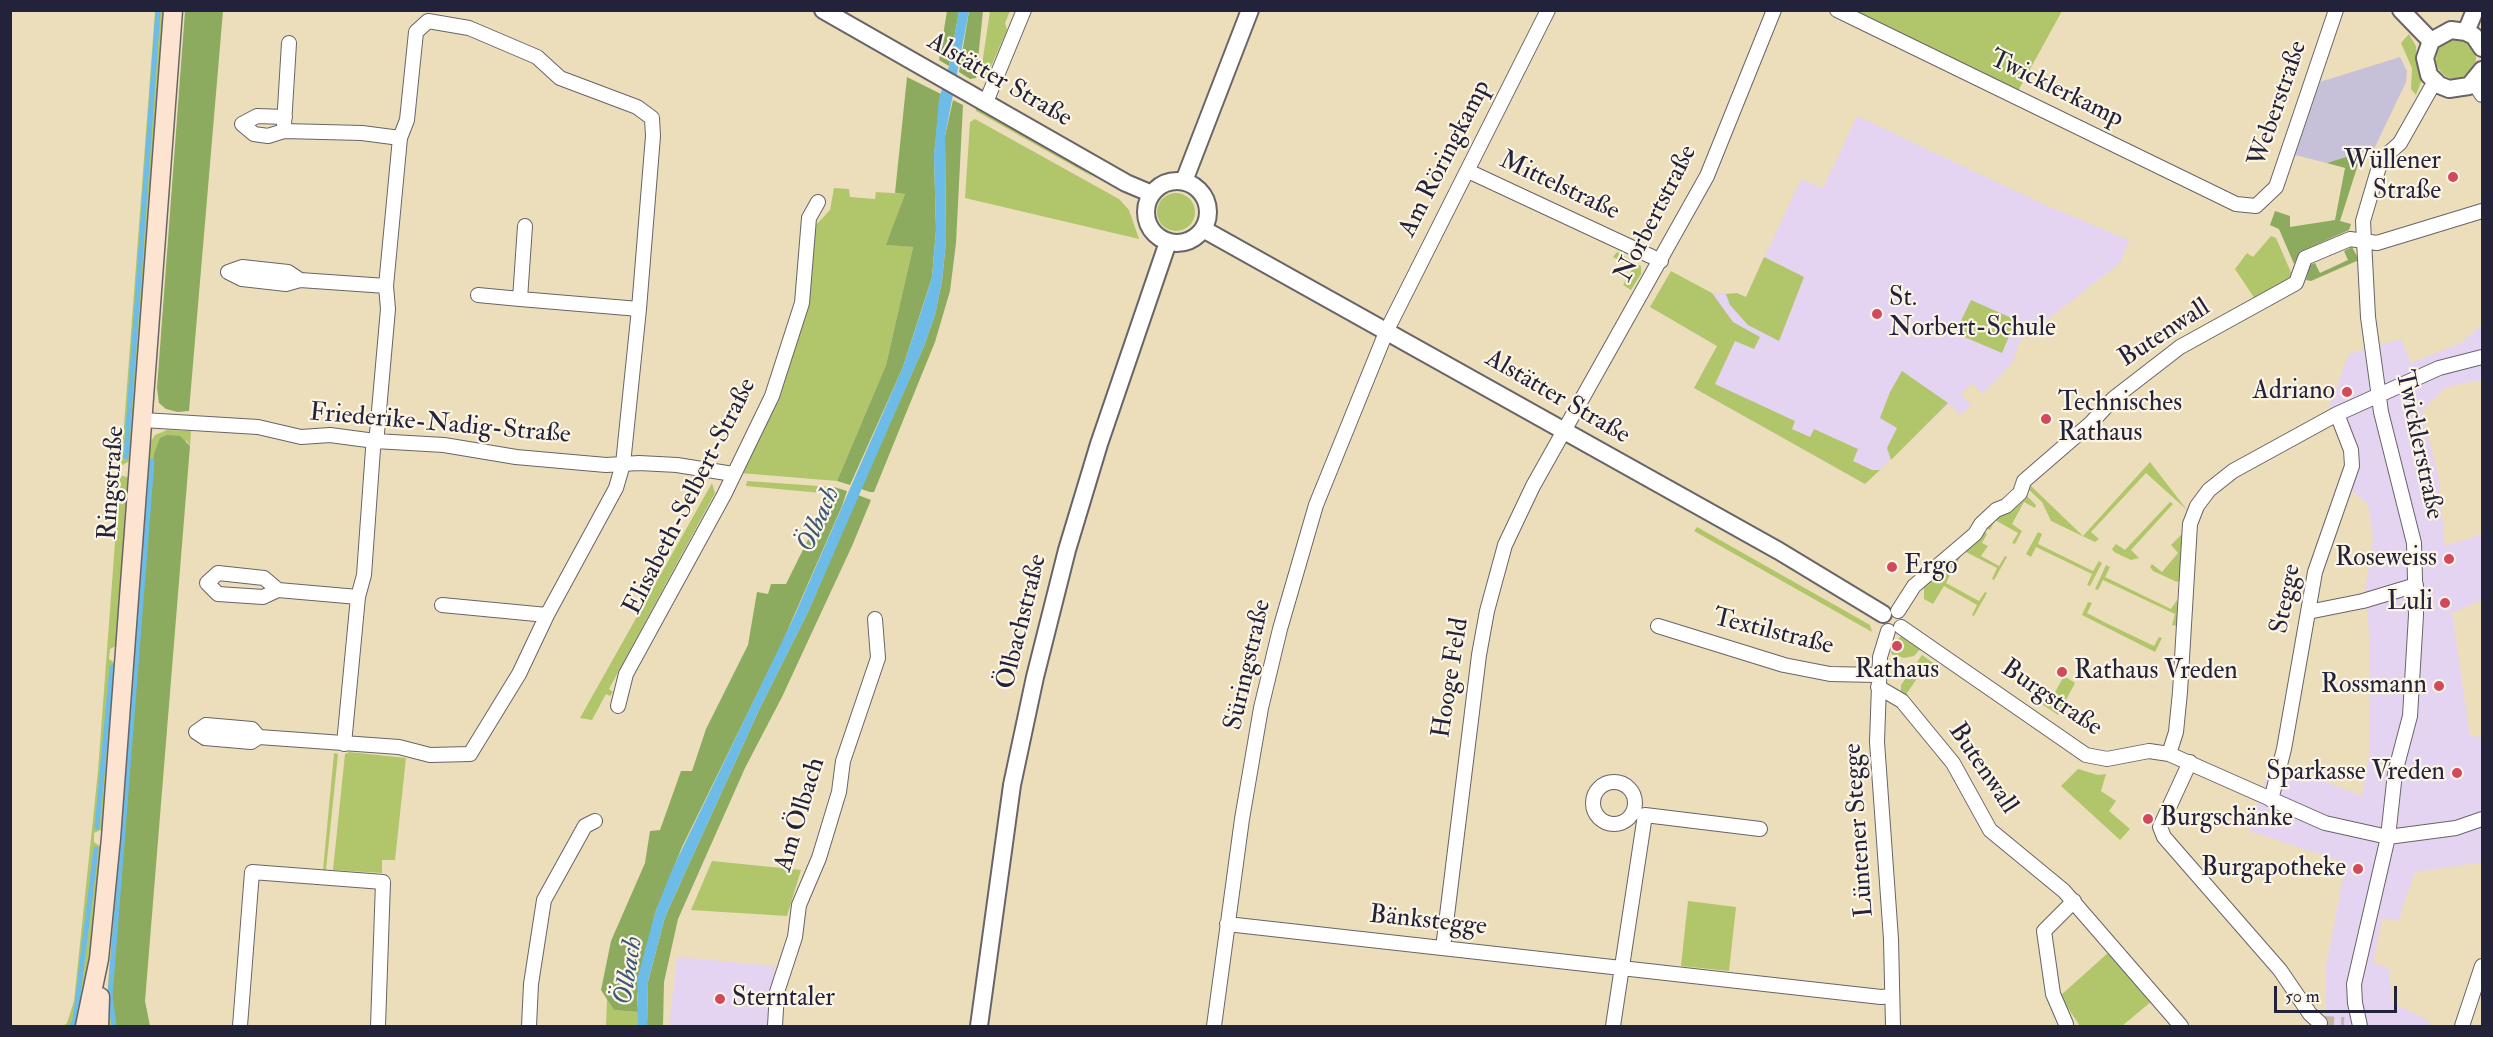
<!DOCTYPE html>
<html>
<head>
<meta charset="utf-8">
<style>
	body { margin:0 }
	#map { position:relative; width:2493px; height:1037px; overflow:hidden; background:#ecdeba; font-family:"IM FELL Double Pica",serif }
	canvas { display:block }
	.frame { position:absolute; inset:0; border:12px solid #22223b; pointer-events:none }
	.scale { position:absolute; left:2274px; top:986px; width:123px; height:27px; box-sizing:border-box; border:3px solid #22223b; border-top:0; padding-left:8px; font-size:18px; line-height:21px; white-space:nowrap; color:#22223b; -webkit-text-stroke:4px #fcf5e5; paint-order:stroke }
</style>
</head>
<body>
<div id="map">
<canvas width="2493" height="1037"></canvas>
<div class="frame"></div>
<div class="scale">50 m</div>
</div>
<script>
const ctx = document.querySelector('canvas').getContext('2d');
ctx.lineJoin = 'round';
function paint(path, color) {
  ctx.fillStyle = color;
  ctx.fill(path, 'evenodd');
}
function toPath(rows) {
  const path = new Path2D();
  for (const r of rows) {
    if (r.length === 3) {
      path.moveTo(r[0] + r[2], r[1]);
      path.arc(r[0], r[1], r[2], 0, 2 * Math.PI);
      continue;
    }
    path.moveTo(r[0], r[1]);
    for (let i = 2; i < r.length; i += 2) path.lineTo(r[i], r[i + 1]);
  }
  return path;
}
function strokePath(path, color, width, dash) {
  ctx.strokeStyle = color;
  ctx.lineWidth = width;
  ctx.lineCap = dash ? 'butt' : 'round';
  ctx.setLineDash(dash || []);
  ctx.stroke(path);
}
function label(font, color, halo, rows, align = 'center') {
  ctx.font = font + ' "IM FELL Double Pica",serif';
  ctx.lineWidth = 4.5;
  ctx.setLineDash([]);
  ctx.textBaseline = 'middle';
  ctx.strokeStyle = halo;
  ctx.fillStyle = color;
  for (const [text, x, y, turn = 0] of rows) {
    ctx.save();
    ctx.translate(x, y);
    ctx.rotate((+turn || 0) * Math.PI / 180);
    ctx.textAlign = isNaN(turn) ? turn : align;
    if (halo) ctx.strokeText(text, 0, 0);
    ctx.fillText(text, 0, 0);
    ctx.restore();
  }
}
const built = toPath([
	[1857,116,2043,204,2129,240,2121,262,2019,342,2013,362,1982,394,1972,383,1961,394,1971,405,1961,415,1948,404,1865,484,1694,388,1717,346,1692,332,1712,293,1737,293,1746,297,1801,179,1823,188],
	[2482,324,2482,380,2446,387,2422,411,2439,479,2445,546,2482,534,2482,600,2452,613,2470,736,2482,737,2482,862,2415,872,2398,921,2382,918,2373,963,2389,968,2392,1002,2427,1020,2431,1026,2326,1026,2326,966,2346,863,2249,831,2271,761,2362,796,2369,755,2369,633,2365,591,2373,540,2368,504,2351,490,2352,437,2346,415,2328,410,2349,354,2401,339,2411,363,2461,343],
	[677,957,775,966,766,1026,669,1026]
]);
const industrial = toPath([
	[2400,57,2407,71,2406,82,2374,149,2327,163,2295,155,2320,82]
]);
const green = toPath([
	[155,11,165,11,131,460,121,466],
	[990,11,1010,11,1005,23,1007,30,985,80,980,78],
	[1855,11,2062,11,2018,91],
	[2409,34,2416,46,2417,66,2422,79,2416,95,2411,89,2412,68,2401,43],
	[2456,59,20],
	[975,106,1071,161,1093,177,976,111],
	[975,119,1119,199,1129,210,1139,239,965,198,970,122],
	[834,188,849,189,850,197,875,199,876,192,905,194,887,245,913,247,886,365,837,481,740,473,774,406,814,227,830,210],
	[1176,212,19],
	[2271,236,2276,238,2293,277,2292,281,2255,299,2235,269,2247,253,2253,257],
	[1617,252,1641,266,1641,274,1631,290,1623,285,1633,268,1613,257],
	[1764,257,1804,277,1779,341,1748,325,1730,305,1726,294,1737,293,1746,297],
	[1671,271,1712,293,1733,322,1760,337,1754,349,1735,341,1715,384,1795,421,1792,429,1810,437,1814,429,1858,449,1853,461,1872,470,1880,470,1865,484,1694,388,1717,346,1650,307],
	[1971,300,2016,320,2002,353,1955,333],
	[1902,371,1948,403,1891,460,1887,448,1897,428,1880,418,1890,392],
	[167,430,191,431,190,446,186,440,112,996,116,1026,105,1026,148,446,155,435],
	[2150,462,2187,510,2146,473,2091,532,2099,539,2095,542,2051,521,2042,502,2027,488,2030,485,2083,536],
	[120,475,130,478,118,645,110,649,109,659,116,664,103,829,94,833,94,842,101,847,94,931,80,1026,63,1026,67,1023,74,1001,98,771],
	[747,481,834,487,831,494,821,493,746,486],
	[712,483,715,493,609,689,613,692,610,696,606,694,592,720,580,718],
	[2026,495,2036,505,2035,508,2024,502,2012,524,2022,531,2015,544,2012,543,2018,533,1995,520,1990,530,1986,528,2000,515,2005,515],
	[2170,502,2173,504,2131,550,2139,558,2131,560,2114,552,2112,549,2116,544,2125,550],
	[1697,527,1870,625,1872,632,1694,531],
	[1983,531,1987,534,1982,543,1988,546,1981,556,1999,566,2005,556,2007,557,1994,580,1992,579,1997,568,1964,551,1953,569,1947,565],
	[2038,532,2042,534,2038,544,2093,571,2099,561,2102,563,2090,586,2087,585,2092,574,2036,547,2031,557,2026,554],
	[2183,533,2180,580,2177,582,2153,571,2150,567,2152,564,2162,572,2178,553,2171,545],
	[2106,565,2110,567,2105,577,2171,609,2177,600,2177,626,2172,625,2175,614,2103,580,2098,590,2095,589],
	[1944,568,1951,573,1946,583,1979,601,1985,592,1987,593,1974,616,1972,615,1977,605,1944,586,1933,604,1924,599,1924,587],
	[2088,602,2092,603,2087,613,2104,622,2154,646,2159,637,2162,638,2155,652,2082,615],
	[1902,636,1922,647,1914,656,1904,658,1891,654,1893,642],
	[1922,655,1940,668,1925,667,1905,696,1901,692,1901,685],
	[2064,676,2075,683,2058,715,2036,700,2048,705],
	[349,752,406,758,395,860,382,860,382,873,333,870,345,754],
	[334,753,338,754,326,870,323,870],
	[2078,769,2098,775,2106,774,2101,791,2116,801,2109,811,2130,829,2120,840,2061,786],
	[712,861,801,870,787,916,691,910],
	[1688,901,1736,907,1729,971,1681,966],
	[2109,952,2152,1001,2122,1026,2080,1026,2060,996],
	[607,999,614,1010,638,1012,638,1026,606,1026]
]);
const forest = toPath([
	[185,11,223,11,189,411,178,412,166,409,159,403,157,388],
	[947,11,959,11,949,66,939,60],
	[969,11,983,11,976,78,970,79,959,72],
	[907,77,941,94,934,155,936,230,932,277,903,367,850,485,837,481,886,365,913,247,886,245,905,194,895,193],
	[953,100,963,105,956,243,950,291,935,342,874,492,870,492,861,489,924,346,935,315,942,281,946,241,945,136],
	[2362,152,2340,221,2351,224,2349,230,2300,252,2294,264,2279,229,2270,225,2275,211,2290,216,2290,227,2335,220,2345,168,2327,163],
	[2352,247,2359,260,2311,281,2306,280,2310,265,2315,263,2320,273,2348,260,2344,251],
	[167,435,180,436,190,446,145,1001,150,1026,116,1026,112,996,154,454,160,438],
	[834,487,847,491,842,506,782,643,682,847,655,913,637,996,638,1012,614,1010,601,990,611,941,645,863,650,831,660,830,681,771,692,771,706,729,748,645,757,592,768,594,771,584,786,584],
	[858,495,871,500,852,546,782,697,745,768,678,919,664,982,663,1026,647,1026,648,982,665,917,758,712,809,610]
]);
const water = toPath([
	[959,11,969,11,945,136,946,241,942,281,935,315,924,346,809,610,758,712,665,917,648,982,647,1026,638,1026,637,980,655,913,672,870,794,617,903,367,922,309,932,277,936,230,934,155,939,99,949,66]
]);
const stream = toPath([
	[126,457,158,10],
	[97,827,112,667],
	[72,1026,75,1020,96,849],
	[114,1026,110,996,152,461]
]);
const minorTunnel = toPath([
	[2320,1023,2344,1024]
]);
const minor = toPath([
	[1837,10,2236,204,2256,206,2276,187,2336,10],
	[2474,83,2482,95],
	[986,102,1024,10],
	[285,117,257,116,242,124,254,134,268,136,284,131,362,133,400,138],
	[284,125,289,43],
	[1468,171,1661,261],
	[525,226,520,299,639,309],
	[300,280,288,272,242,267,228,272,242,279,286,284,300,280,386,286],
	[478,295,520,299],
	[143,420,258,427,301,437,330,435,375,441,444,445,516,457,606,465,639,463,677,465,733,474],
	[442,605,547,615],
	[1898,611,1914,586,1975,534,1981,524,1996,510,2006,506,2020,493,2024,481,2091,423,2114,398,2180,347,2296,283,2305,258,2350,239,2377,243,2482,211],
	[2308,612,2363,601,2416,585],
	[1658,626,1784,665,1830,674,1878,675],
	[1901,627,2086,755,2107,759,2149,751,2169,754,2325,823,2388,837,2456,828,2482,819],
	[1888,631,1880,657,1877,742,1891,939,1893,1026],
	[1878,687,1902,701,1953,763,1990,830,2064,891,2181,1026],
	[618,706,626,674,724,495,772,396,802,303,809,218,818,202],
	[259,737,252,729,206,725,196,732,205,738,251,742,259,737,399,747,430,755,470,754,519,674,547,615,616,488,623,464,639,309,653,136,652,118,637,107,560,78,537,57,469,28,428,21,416,32,407,120,400,138,386,286,388,309,377,433,373,449,364,575,358,597,278,590,263,597,218,594,207,583,218,573,264,578,278,590],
	[344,744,358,597],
	[2169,754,2176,732,2180,692,2190,524,2197,506,2209,490,2233,471,2337,414,2439,368,2482,357],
	[2190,762,2160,827,2164,837,2280,970,2310,1014,2320,1023],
	[1614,803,21],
	[2271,800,2284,749,2315,572,2352,466,2351,450,2337,414],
	[1227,924,1881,997,1892,996],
	[1443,948,1479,655,1487,611,1505,545,1533,486,1707,176,1774,10],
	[2066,1024,2053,994,2044,931,2074,901],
	[240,1026,252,872,383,882,378,1026],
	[529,1026,531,984,544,900,585,826,595,821],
	[775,1026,777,992,795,937,799,905,819,858,839,792,843,761,878,658,875,619],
	[1214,1026,1242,819,1261,708,1280,629,1316,505,1387,330,1548,10],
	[1613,1026,1645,815,1760,829],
	[2360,1026,2355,1003,2354,984,2388,837,2395,773,2410,716,2416,615,2414,543,2381,412,2368,317,2363,221,2381,160,2400,143,2435,81],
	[2462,1026,2482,966]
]);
const tertiary = toPath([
	[823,10,1126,183,1152,194],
	[2401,10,2431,41],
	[2466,32,2475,10],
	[2482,48,2474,36,2466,32,2451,30,2431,41,2425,58,2429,75,2439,85,2449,89,2469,86,2482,70],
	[1184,181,1250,10],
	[1177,212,31],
	[1203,229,1779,551,1883,614],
	[979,1026,1012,785,1035,677,1067,550,1099,444,1168,242]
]);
const secondary = toPath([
	[85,1026,99,959,111,838,173,10],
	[99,1026,100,997]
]);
const markers = [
	[2453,177,6,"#d1495b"],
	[1877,314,6,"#d1495b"],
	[2347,392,6,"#d1495b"],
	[2046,419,6,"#d1495b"],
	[2449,559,6,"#d1495b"],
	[1892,567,6,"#d1495b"],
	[2445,603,6,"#d1495b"],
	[1897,646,6,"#d1495b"],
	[2062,672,6,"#d1495b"],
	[2439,686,6,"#d1495b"],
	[2457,773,6,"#d1495b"],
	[2148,819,6,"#d1495b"],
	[2358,869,6,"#d1495b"],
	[720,999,6,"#d1495b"]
];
const streetNames = [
	["Alstätter Straße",999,81,30],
	["Twicklerkamp",2056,90,26],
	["Weberstraße",2279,104,-71],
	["Am Röringkamp",1446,159,-63],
	["Mittelstraße",1559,187,25],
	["Norbertstraße",1657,214,-63],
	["Butenwall",2165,334,-33],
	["Alstätter Straße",1557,398,30],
	["Friederike-Nadig-Straße",440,425,5],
	["Twicklerstraße",2418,445,78],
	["Ringstraße",113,483,-86],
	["Elisabeth-Selbert-Straße",691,497,-63],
	["Stegge",2287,599,-79],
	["Ölbachstraße",1023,622,-76],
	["Textilstraße",1773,633,14],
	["Süringstraße",1249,665,-77],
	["Hooge Feld",1452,678,-81],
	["Burgstraße",2051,699,34],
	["Butenwall",1982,769,56],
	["Am Ölbach",801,815,-73],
	["Lüntener Stegge",1860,830,-94],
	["Bänkstegge",1428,922,6]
];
const poiNames = [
	["Wüllener",2441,162],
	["Straße",2441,192],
	["St.",1889,299,"left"],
	["Norbert-Schule",1889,329,"left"],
	["Adriano",2335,392],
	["Technisches",2058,404,"left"],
	["Rathaus",2058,434,"left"],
	["Roseweiss",2437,559],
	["Ergo",1904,567,"left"],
	["Luli",2433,603],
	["Rathaus",1897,671,"center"],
	["Rathaus Vreden",2074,672,"left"],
	["Rossmann",2427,686],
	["Sparkasse Vreden",2445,773],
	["Burgschänke",2160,819,"left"],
	["Burgapotheke",2346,869],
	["Sterntaler",732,999,"left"]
];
const waterNames = [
	["Ölbach",820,520,-66],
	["Ölbach",630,971,-81]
];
paint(built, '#e4d3f1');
paint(industrial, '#c6c0d9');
paint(green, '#b1c66b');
paint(forest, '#8cab5f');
paint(water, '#6dbbe7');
strokePath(stream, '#6dbbe7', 5);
strokePath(minorTunnel, '#c4b8a1', 14, [14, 7]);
strokePath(minor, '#696467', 16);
strokePath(tertiary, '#696467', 20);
strokePath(secondary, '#696467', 21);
strokePath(minor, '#fff', 14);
strokePath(tertiary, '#fff', 16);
strokePath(secondary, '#fde4d1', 18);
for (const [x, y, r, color] of markers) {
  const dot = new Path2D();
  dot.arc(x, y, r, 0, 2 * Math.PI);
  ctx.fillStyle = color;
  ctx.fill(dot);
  strokePath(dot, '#fcf5e5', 2);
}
label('26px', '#22223b', '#fcf5e5', streetNames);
label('26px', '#22223b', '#fcf5e5', poiNames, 'right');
label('italic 27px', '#3c5877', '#fcf5e5', waterNames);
</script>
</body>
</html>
